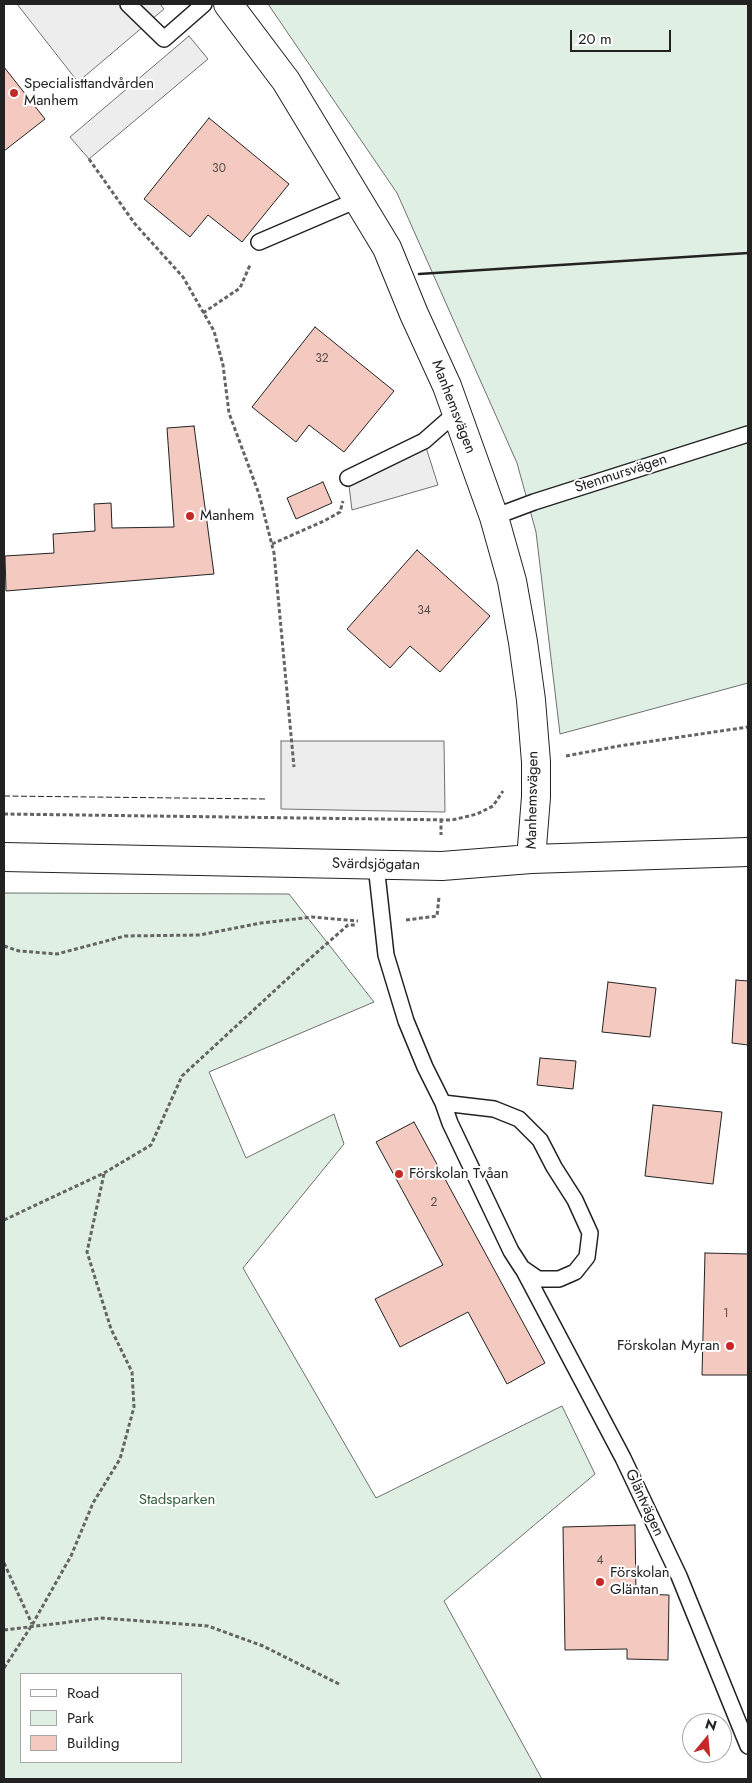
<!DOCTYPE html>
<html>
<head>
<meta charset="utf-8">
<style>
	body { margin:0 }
	#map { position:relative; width:752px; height:1783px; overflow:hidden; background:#fff; font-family:Jost,sans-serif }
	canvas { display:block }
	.frame { position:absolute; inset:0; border:5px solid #222; pointer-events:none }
	.legend { position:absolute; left:20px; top:1673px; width:162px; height:90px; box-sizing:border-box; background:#fff; border:1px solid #a7a7a7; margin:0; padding:6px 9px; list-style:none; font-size:15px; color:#222 }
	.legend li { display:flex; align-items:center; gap:10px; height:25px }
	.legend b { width:25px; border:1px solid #a7a7a7 }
	.north { position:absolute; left:682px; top:1713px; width:50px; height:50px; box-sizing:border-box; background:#fff; border:1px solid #a7a7a7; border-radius:50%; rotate:17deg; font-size:14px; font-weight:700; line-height:20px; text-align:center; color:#222 }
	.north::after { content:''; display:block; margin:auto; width:18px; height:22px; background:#c62828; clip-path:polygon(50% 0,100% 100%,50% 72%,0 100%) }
	.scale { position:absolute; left:570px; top:30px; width:101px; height:22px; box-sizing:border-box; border:2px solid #222; border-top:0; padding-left:6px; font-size:15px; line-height:18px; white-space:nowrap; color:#222; -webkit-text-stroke:4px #fff; paint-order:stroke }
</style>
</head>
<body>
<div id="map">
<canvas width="752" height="1783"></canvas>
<div class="frame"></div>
<ul class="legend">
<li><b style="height:6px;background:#fff"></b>Road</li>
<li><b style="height:14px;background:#e0efe3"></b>Park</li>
<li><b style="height:14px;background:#f3c9c0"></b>Building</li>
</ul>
<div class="north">N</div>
<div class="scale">20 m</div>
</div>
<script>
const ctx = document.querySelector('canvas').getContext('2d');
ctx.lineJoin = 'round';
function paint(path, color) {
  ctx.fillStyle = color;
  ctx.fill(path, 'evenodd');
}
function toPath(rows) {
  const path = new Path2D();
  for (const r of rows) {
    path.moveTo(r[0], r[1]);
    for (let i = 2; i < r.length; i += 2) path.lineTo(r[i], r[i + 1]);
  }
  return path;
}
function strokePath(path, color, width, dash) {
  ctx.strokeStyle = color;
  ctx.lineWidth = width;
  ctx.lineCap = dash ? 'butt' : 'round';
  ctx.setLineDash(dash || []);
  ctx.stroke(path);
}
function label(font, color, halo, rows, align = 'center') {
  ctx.font = font + ' Jost,sans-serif';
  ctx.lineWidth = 4;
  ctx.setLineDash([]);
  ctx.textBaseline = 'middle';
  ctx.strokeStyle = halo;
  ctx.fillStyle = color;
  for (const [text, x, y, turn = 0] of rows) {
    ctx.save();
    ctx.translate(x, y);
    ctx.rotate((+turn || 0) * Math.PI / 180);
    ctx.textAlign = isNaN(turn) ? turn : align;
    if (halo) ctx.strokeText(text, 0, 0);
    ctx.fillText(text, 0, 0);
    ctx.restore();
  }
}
const green = toPath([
	[268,4,748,4,748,683,560,734,536,532,517,463,397,193,268,4],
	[4,893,289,894,374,1002,209,1072,246,1158,334,1114,344,1144,243,1268,376,1498,562,1406,595,1474,444,1601,542,1779,4,1779,4,893],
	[21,1674,181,1674,181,1762,21,1762,21,1674]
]);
const parking = toPath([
	[17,4,160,4,164,9,78,82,17,4],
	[189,36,208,59,89,159,70,137,189,36],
	[424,441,438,485,352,510,348,478,424,441],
	[281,741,444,741,445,812,281,809,281,741]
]);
const building = toPath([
	[4,67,45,119,4,151,4,67],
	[209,118,289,184,242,242,208,215,190,237,144,199,209,118],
	[315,327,394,391,344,452,309,425,296,442,252,407,315,327],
	[194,426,214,574,6,591,5,556,54,553,53,534,95,531,94,504,111,503,112,528,174,527,167,428,194,426],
	[323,482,332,503,296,519,287,498,323,482],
	[417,550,490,616,440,672,410,646,390,668,347,629,417,550],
	[736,980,748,981,748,1045,732,1043,736,980],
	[608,982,656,988,650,1037,602,1032,608,982],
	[540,1058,576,1061,573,1089,537,1085,540,1058],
	[653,1105,722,1112,713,1184,645,1176,653,1105],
	[414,1122,545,1363,507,1384,468,1312,400,1347,375,1299,443,1265,376,1142,414,1122],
	[705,1253,748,1254,748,1375,702,1375,705,1253],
	[635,1525,636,1594,669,1595,668,1660,627,1659,627,1649,565,1650,563,1527,635,1525]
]);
const path = toPath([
	[89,159,135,224,183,277,214,331,223,365,229,413,259,494,274,553,294,767],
	[203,313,240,288,250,265],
	[272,544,324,521,340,512,343,501],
	[566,756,619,746,748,727],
	[4,814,452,820,477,814,493,806,503,791],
	[441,819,441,835],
	[406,920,437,916,439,897],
	[4,946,19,951,57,954,125,936,200,935,261,923,312,917,358,921],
	[4,1220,104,1173,151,1145,182,1076,298,969,348,925,357,925],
	[4,1563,32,1624],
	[4,1630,102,1618,208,1626,263,1646,339,1684],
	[4,1668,32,1625,71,1556,93,1503,120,1459,134,1407,132,1372,111,1329,87,1252,104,1174]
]);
const service = toPath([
	[128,4,164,39,204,4],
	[259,242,357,200],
	[348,478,424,441,457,412],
	[494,517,534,502,748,434],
	[376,865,386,955,406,1021,425,1067,443,1103,494,1109,519,1119,540,1140,554,1167,575,1200,590,1233,587,1257,575,1272,559,1279,538,1279,522,1268,511,1251,450,1123,443,1103],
	[523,1269,623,1458,679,1576,748,1746]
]);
const tertiary = toPath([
	[228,4,286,81,387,248,414,314,447,386,494,517,512,581,523,642,531,700,536,762,536,797,531,859],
	[4,857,442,866,531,859,748,852]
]);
const fence = toPath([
	[4,796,267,799]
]);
const wall = toPath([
	[419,274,748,253]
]);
const markers = [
	[14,93,5,"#c62828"],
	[190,516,5,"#c62828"],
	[399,1174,5,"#c62828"],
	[730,1346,5,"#c62828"],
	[600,1582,5,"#c62828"]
];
const numberNames = [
	["30",219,169],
	["32",322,359],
	["34",424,611],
	["2",434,1203],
	["1",726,1314],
	["4",600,1561]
];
const poiNames = [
	["Specialisttandvården",24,84],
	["Manhem",24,101],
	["Manhem",200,516],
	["Förskolan Tvåan",409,1174],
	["Förskolan Myran",720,1346,"right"],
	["Förskolan",610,1573],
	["Gläntan",610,1590]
];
const streetNames = [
	["Manhemsvägen",453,407,69],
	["Stenmursvägen",621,474,-18],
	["Manhemsvägen",533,800,-89],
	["Svärdsjögatan",376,865,1],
	["Gläntvägen",644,1503,65]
];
const parkNames = [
	["Stadsparken",177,1500]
];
paint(green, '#e0efe3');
strokePath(green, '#6f6f6f', 1);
paint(parking, '#ededed');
strokePath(parking, '#6f6f6f', 1);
paint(building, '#f3c9c0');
strokePath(building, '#222', 1);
strokePath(service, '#222', 18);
strokePath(tertiary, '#222', 30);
strokePath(path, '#646464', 3, [4, 2.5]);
strokePath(service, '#fff', 15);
strokePath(tertiary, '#fff', 28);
strokePath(fence, '#222', 1, [6, 2.5]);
strokePath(wall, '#222', 2.5);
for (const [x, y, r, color] of markers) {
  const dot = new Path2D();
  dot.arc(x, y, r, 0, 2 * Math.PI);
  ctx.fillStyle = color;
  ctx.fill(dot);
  strokePath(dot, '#fff', 2);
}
label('12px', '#564c4a', null, numberNames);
label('15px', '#222', '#fff', poiNames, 'left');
label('15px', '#222', '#fff', streetNames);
label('15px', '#2f5e38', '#fff', parkNames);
</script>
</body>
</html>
